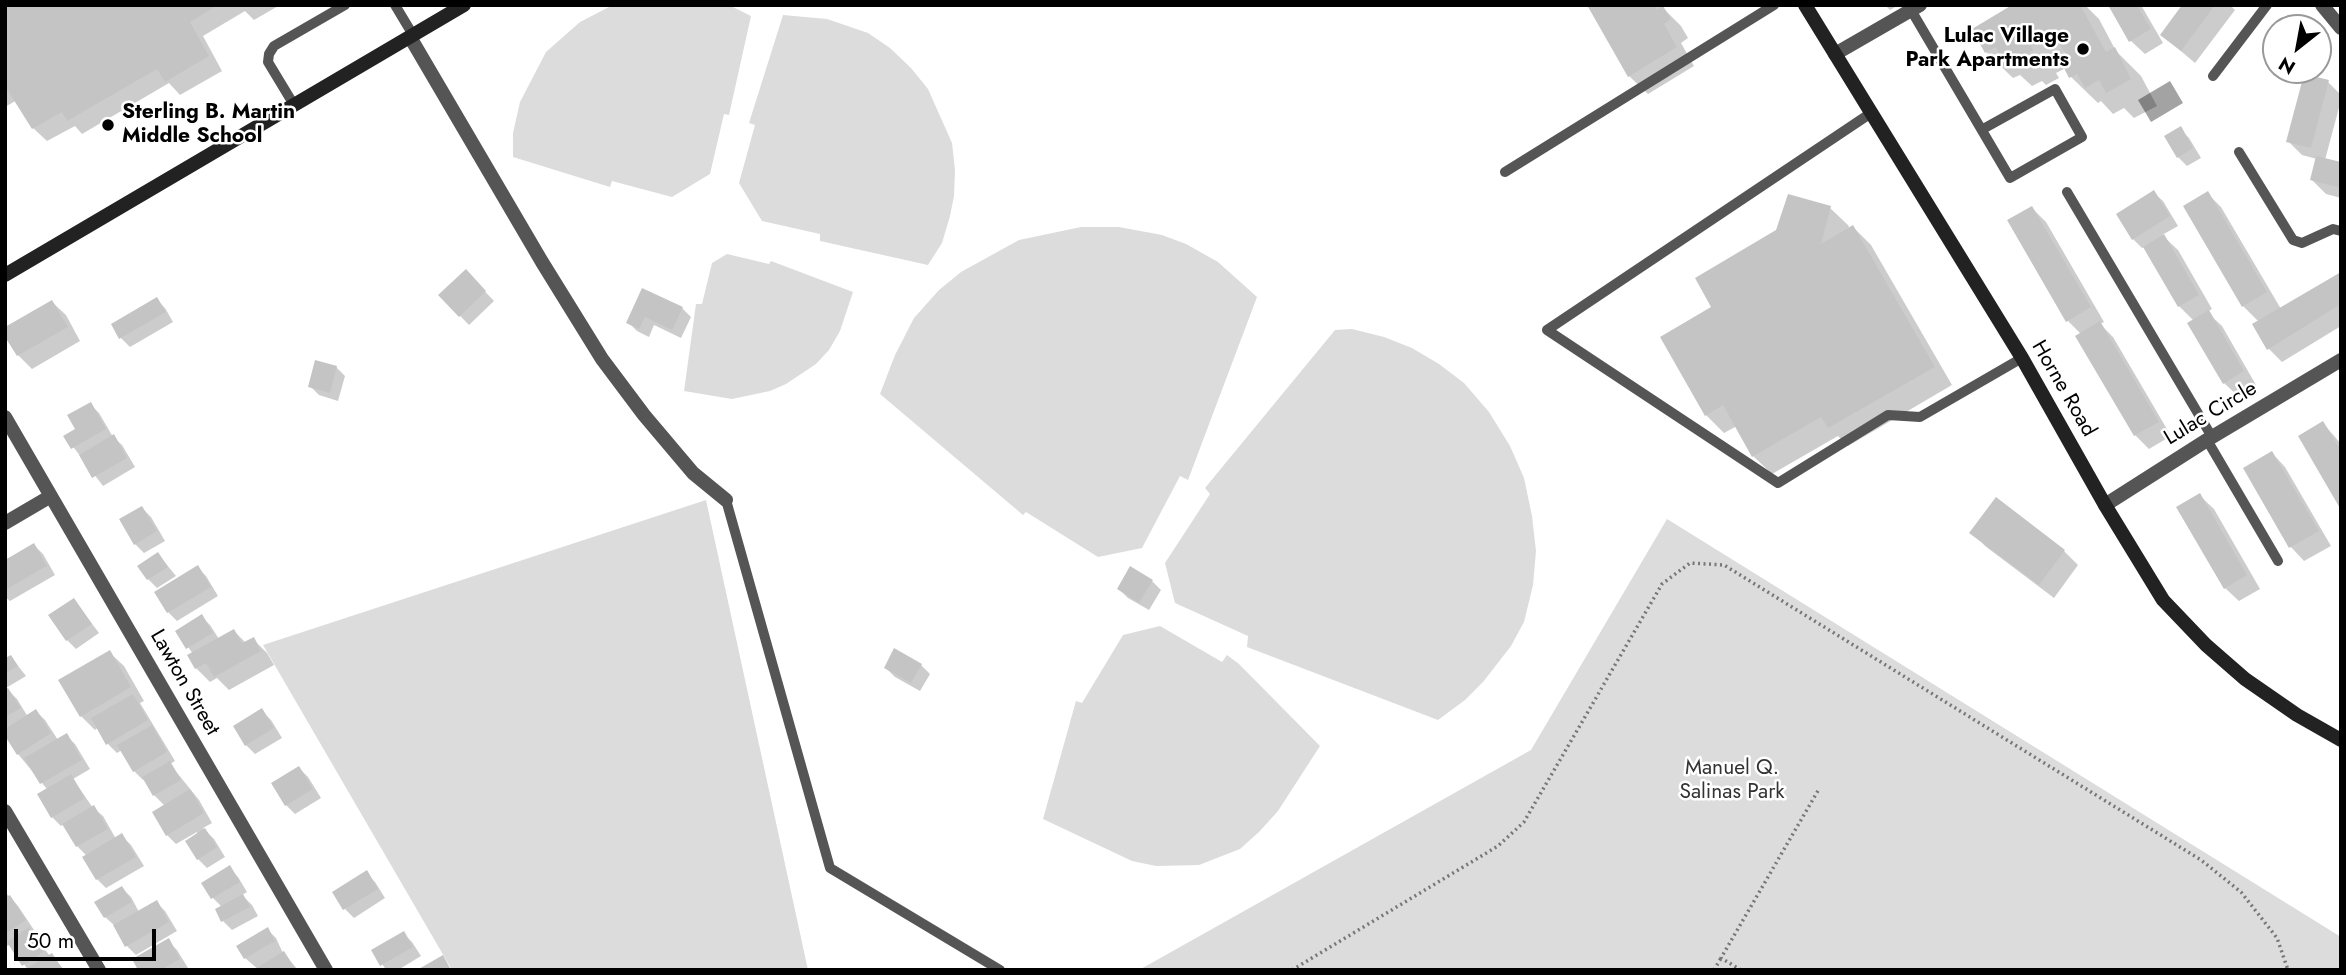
<!DOCTYPE html>
<html>
<head>
<meta charset="utf-8">
<style>
	body { margin:0 }
	#map { position:relative; width:2346px; height:975px; overflow:hidden; background:#fff; font-family:Jost,sans-serif }
	canvas { display:block }
	.frame { position:absolute; inset:0; border:7px solid #000; pointer-events:none }
	.north { position:absolute; left:2262px; top:14px; width:70px; height:70px; box-sizing:border-box; background:#fff; border:2px solid #999; border-radius:50%; rotate:211deg; font-size:19px; font-weight:700; line-height:28px; text-align:center; color:#000 }
	.north::after { content:''; display:block; margin:auto; width:24px; height:32px; background:#000; clip-path:polygon(50% 0,100% 100%,50% 72%,0 100%) }
	.scale { position:absolute; left:14px; top:929px; width:142px; height:32px; box-sizing:border-box; border:4px solid #000; border-top:0; padding-left:9px; font-size:21px; line-height:24px; white-space:nowrap; color:#000; -webkit-text-stroke:5px #fff; paint-order:stroke }
</style>
</head>
<body>
<div id="map">
<canvas width="2346" height="975"></canvas>
<div class="frame"></div>
<div class="north">N</div>
<div class="scale">50 m</div>
</div>
<script>
const ctx = document.querySelector('canvas').getContext('2d');
ctx.lineJoin = 'round';
function paint(path, color) {
  ctx.fillStyle = color;
  ctx.fill(path, 'evenodd');
}
function toPath(rows) {
  const path = new Path2D();
  for (const r of rows) {
    path.moveTo(r[0], r[1]);
    for (let i = 2; i < r.length; i += 2) path.lineTo(r[i], r[i + 1]);
  }
  return path;
}
function strokePath(path, color, width, dash) {
  ctx.strokeStyle = color;
  ctx.lineWidth = width;
  ctx.lineCap = dash ? 'butt' : 'round';
  ctx.setLineDash(dash || []);
  ctx.stroke(path);
}
function label(font, color, halo, rows, align = 'center') {
  ctx.font = font + ' Jost,sans-serif';
  ctx.lineWidth = 5;
  ctx.setLineDash([]);
  ctx.textBaseline = 'middle';
  ctx.strokeStyle = halo;
  ctx.fillStyle = color;
  for (const [text, x, y, turn = 0] of rows) {
    ctx.save();
    ctx.translate(x, y);
    ctx.rotate((+turn || 0) * Math.PI / 180);
    ctx.textAlign = isNaN(turn) ? turn : align;
    if (halo) ctx.strokeText(text, 0, 0);
    ctx.fillText(text, 0, 0);
    ctx.restore();
  }
}
const green = toPath([
	[613,5,729,5,751,16,729,115,724,114,710,174,672,197,612,181,610,187,513,157,513,133,520,102,546,52,580,22],
	[783,15,827,19,868,33,890,48,911,68,928,89,952,143,955,170,954,196,950,216,942,243,928,265,820,241,820,234,762,221,739,183,755,125,749,123],
	[1081,227,1119,227,1162,235,1186,244,1218,262,1257,297,1188,480,1180,476,1142,548,1098,557,1026,512,1023,515,880,394,895,355,914,318,939,290,961,272,1019,240],
	[727,254,769,264,771,261,853,292,840,331,829,350,816,364,786,384,770,391,732,399,684,391,696,304,702,304,712,263],
	[1352,329,1384,337,1412,348,1439,364,1464,383,1489,412,1510,446,1524,478,1532,516,1536,551,1533,585,1524,622,1511,646,1483,682,1465,700,1438,720,1247,647,1248,636,1175,603,1165,563,1210,494,1205,488,1335,330],
	[706,500,808,970,452,970,263,645],
	[1667,519,2341,937,2341,970,1139,970,1531,750],
	[1160,626,1222,662,1227,655,1239,664,1320,746,1278,811,1259,832,1240,849,1199,865,1156,866,1132,861,1043,819,1076,701,1082,703,1123,635]
]);
const water = toPath([
	[2170,81,2183,103,2151,122,2138,100]
]);
const shadow = toPath([
	[5,5,280,5,254,20,245,11,203,36,222,71,180,95,169,83,82,134,75,126,47,141,33,128,17,100,5,107],
	[1589,5,1660,5,1681,26,1688,38,1681,43,1694,66,1648,94,1629,76],
	[1885,5,1899,5,1890,10],
	[2016,5,2085,5,2099,19,2116,51,2141,76,2157,106,2134,118,2124,108,2113,114,2101,101,2098,103,2071,77,2066,68,2056,73,2059,78,2046,85,2042,81,2032,86,2020,75,2013,78,1986,52],
	[2110,5,2141,5,2163,43,2145,54,2131,41],
	[2184,5,2230,5,2235,10,2195,63,2162,35],
	[2328,82,2341,95,2341,100,2325,160,2341,164,2341,198,2326,194,2312,180,2317,159,2302,155,2288,141],
	[2180,129,2189,138,2201,158,2187,166,2178,157],
	[2154,193,2163,201,2178,226,2162,235,2178,250,2212,309,2207,312,2222,326,2256,385,2238,396,2224,383,2194,321,2179,306,2144,247,2142,248,2133,239],
	[2207,193,2221,207,2281,309,2341,274,2341,326,2282,362,2269,349,2259,322,2243,306],
	[1830,208,1849,226,1848,230,1853,227,1871,245,1952,385,1848,446,1838,436,1772,474,1753,456,1737,426,1724,433,1706,415,1714,308],
	[2032,208,2046,222,2104,322,2100,324,2113,337,2171,436,2149,449,2135,435,2077,336,2081,334,2068,321,2010,221],
	[474,280,494,301,469,325,440,295],
	[643,290,682,308,691,317,681,338,654,325,649,337,637,331,628,322],
	[156,299,165,308,173,322,130,347,121,338,113,325],
	[52,302,66,315,80,341,32,369,18,355],
	[336,367,345,376,338,401,319,395,310,386],
	[90,404,99,413,113,437,122,445,135,467,103,486,65,436,77,430],
	[2323,423,2341,444,2341,507],
	[2272,453,2285,467,2331,546,2304,561,2291,547,2245,469],
	[2200,496,2214,509,2260,589,2239,601,2225,588],
	[142,508,151,517,165,541,144,553,135,544],
	[1972,532,2064,551,2078,565,2054,598,1985,546],
	[34,545,43,554,55,575,10,601,5,597,5,562],
	[158,554,176,576,157,588,148,579],
	[197,567,206,576,218,596,177,621,168,612,156,593],
	[1152,581,1161,590,1149,610,1128,598,1119,589],
	[74,600,99,633,76,649,67,640],
	[201,616,210,625,219,639,234,631,246,643,253,639,267,653,274,665,229,690,217,678,210,682,196,668,193,654,177,631],
	[110,653,124,666,144,701,140,703,175,761,170,764,199,800,212,823,203,828,214,839,225,857,207,868,198,859,197,832,176,844,167,835,165,806,154,795,145,779,143,780,134,771,122,750,117,753,108,744,98,727,95,730,81,716],
	[11,657,26,676,6,688,17,699,28,717,36,711,45,720,58,740,66,735,75,744,90,769,73,779,93,808,103,816,116,839,122,836,131,845,144,866,106,888,97,879,84,858,87,856,77,846,64,824,61,826,52,817,47,789,18,754,9,729,5,725,5,660],
	[921,665,930,674,920,691,895,677,886,668],
	[262,711,271,720,282,738,255,754,246,745],
	[299,768,308,777,321,798,295,814,286,805],
	[229,868,238,877,247,892,242,895,252,905,258,916,232,930,223,921,222,907,213,898,204,883],
	[366,873,375,882,385,898,354,918,345,909],
	[122,888,131,897,139,912,156,902,165,911,177,931,136,955,127,946,115,926,105,917],
	[5,892,18,906,34,930,31,932,50,956,52,955,64,970,28,970,11,945,5,946],
	[267,929,276,938,282,951,298,970,259,970,245,958],
	[403,933,412,942,421,956,398,970,386,970,373,950],
	[168,941,177,950,188,968,140,970]
]);
const building = toPath([
	[5,5,218,5,190,22,209,56,165,82,157,69,67,121,62,112,32,129,5,86],
	[1587,5,1654,5,1656,10,1663,6,1671,19,1664,24,1677,47,1628,77],
	[2012,5,2080,5,2106,52,2115,47,2131,79,2106,93,2099,80,2085,88,2077,74,2069,78,2061,62,2068,58,2054,34,2031,46,2033,51,2018,59,2015,54,2004,61,1996,47,1985,53,1972,29],
	[2108,5,2137,5,2151,29,2129,42],
	[2182,5,2215,5,2181,51,2160,35],
	[2304,74,2329,80,2311,148,2286,142],
	[2181,126,2193,148,2177,158,2164,136],
	[2316,156,2341,162,2341,188,2310,180],
	[2154,190,2170,216,2132,240,2116,214],
	[2208,191,2267,292,2242,307,2183,206],
	[1788,194,1831,206,1821,244,1853,225,1935,367,1828,428,1821,417,1752,457,1723,405,1705,416,1660,337,1711,307,1695,278,1776,230],
	[2032,206,2091,307,2066,322,2007,220],
	[2164,234,2199,295,2178,307,2143,247],
	[466,269,486,291,459,317,438,295],
	[2341,272,2341,304,2267,350,2252,324],
	[642,288,683,307,672,330,645,317,639,329,626,323],
	[157,297,166,312,119,339,111,324],
	[52,300,68,327,17,356,5,337,5,327],
	[2209,310,2244,371,2223,384,2187,323],
	[2100,321,2159,422,2134,436,2075,336],
	[315,360,337,366,330,393,308,387],
	[91,402,106,429,71,449,63,436,75,429,67,415],
	[2323,421,2341,451,2341,510,2298,436],
	[114,434,127,458,92,478,79,455],
	[2272,451,2319,531,2289,548,2243,468],
	[2200,493,2247,575,2224,589,2176,507],
	[1996,497,2065,550,2039,585,1969,533],
	[142,506,157,531,134,545,119,519],
	[34,543,47,566,5,590,5,560],
	[158,552,168,567,147,580,137,566],
	[198,565,211,587,167,613,154,592],
	[1130,566,1153,580,1139,603,1117,589],
	[74,598,92,624,66,641,48,615],
	[202,614,213,633,186,649,175,631],
	[234,629,242,643,254,637,261,651,214,677,206,663,195,669,187,655],
	[894,648,922,664,911,683,884,668],
	[110,650,131,687,80,717,58,680],
	[11,655,18,666,5,674,5,658],
	[8,688,21,708,5,717,5,690],
	[133,694,148,720,106,745,91,718],
	[262,708,274,728,245,746,233,726],
	[36,709,51,733,17,755,5,736,5,729],
	[152,725,167,752,133,772,117,745],
	[67,733,82,760,40,784,24,758],
	[170,761,181,780,153,796,142,777],
	[299,766,313,789,285,806,271,783],
	[71,774,85,798,51,818,37,794],
	[190,789,204,813,166,836,152,812],
	[94,805,108,829,76,847,62,824],
	[205,828,217,847,197,860,185,841],
	[122,833,136,857,96,880,82,857],
	[230,865,240,882,211,899,201,883],
	[367,870,378,889,343,910,332,892],
	[122,886,132,902,104,918,94,902],
	[243,894,250,907,221,922,215,909],
	[10,895,26,920,5,934,5,898],
	[157,900,169,922,125,947,113,925],
	[29,927,45,951,22,966,7,942],
	[268,927,275,941,244,959,236,946],
	[404,931,413,947,380,966,371,950],
	[169,938,180,959,161,970,138,970,132,959],
	[284,951,296,970,253,970],
	[52,953,63,970,24,970],
	[443,955,451,970,417,970]
]);
const path = toPath([
	[1292,970,1498,846,1524,822,1662,584,1690,563,1724,565,2201,860,2241,892,2277,938,2288,970],
	[1714,970,1721,958],
	[1741,970,1721,958,1819,789]
]);
const service = toPath([
	[395,5,413,35],
	[1911,10,2010,178,2082,137,2055,89,1983,129],
	[2213,76,2267,5],
	[294,105,268,62,269,54,274,46,345,5],
	[1871,113,1547,330,1778,483,1888,415,1920,417,2022,358],
	[2239,152,2293,240,2302,243,2333,229,2341,231],
	[1505,172,1774,5],
	[2067,192,2212,437],
	[2207,440,2278,561],
	[726,500,830,868,1000,970]
]);
const minor = toPath([
	[2322,5,2341,28],
	[410,37,542,262,602,359,644,415,693,473,726,500],
	[1835,54,1920,5],
	[5,417,326,970],
	[2105,505,2207,440,2341,360],
	[5,523,51,496],
	[5,811,99,970]
]);
const secondary = toPath([
	[1805,5,2022,358,2105,505,2163,600,2206,645,2245,679,2297,715,2341,740],
	[5,275,464,5]
]);
const markers = [
	[2083,49,7,"#000"],
	[108,125,7,"#000"]
];
const poiNames = [
	["Lulac Village",2069,37],
	["Park Apartments",2069,61],
	["Sterling B. Martin",122,113,"left"],
	["Middle School",122,137,"left"]
];
const streetNames = [
	["Horne Road",2063,389,60],
	["Lulac Circle",2211,414,-31],
	["Lawton Street",184,683,60]
];
const parkNames = [
	["Manuel Q.",1732,769],
	["Salinas Park",1732,793]
];
paint(green, '#dcdcdc');
paint(water, '#a3a3a3');
paint(shadow, '#0003');
paint(building, '#c4c4c4');
strokePath(path, '#777', 3.5, [2, 3.5]);
strokePath(service, '#555', 10);
strokePath(minor, '#555', 14);
strokePath(secondary, '#222', 14);
for (const [x, y, r, color] of markers) {
  const dot = new Path2D();
  dot.arc(x, y, r, 0, 2 * Math.PI);
  ctx.fillStyle = color;
  ctx.fill(dot);
  strokePath(dot, '#fff', 2.5);
}
label('bold 21px', '#000', '#fff', poiNames, 'right');
label('21px', '#000', '#fff', streetNames);
label('21px', '#333', '#fff', parkNames);
</script>
</body>
</html>
